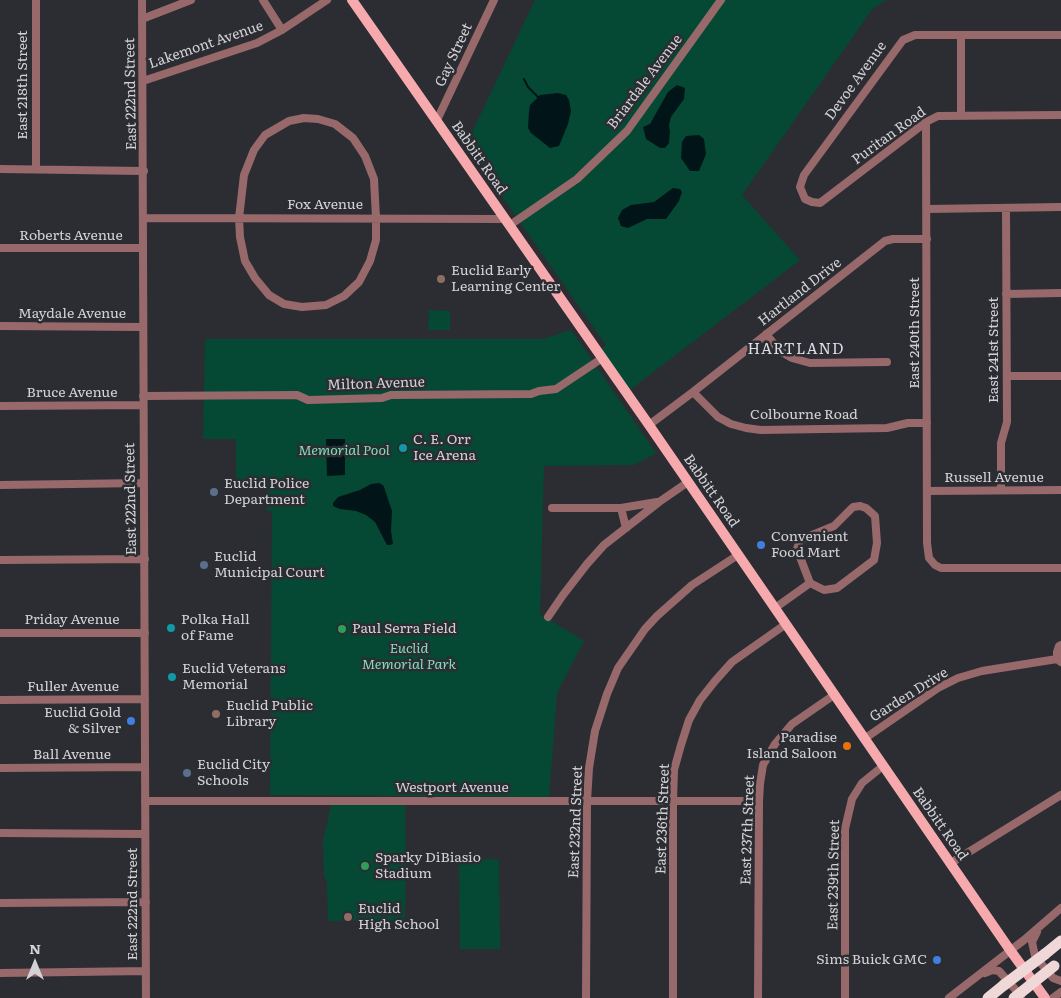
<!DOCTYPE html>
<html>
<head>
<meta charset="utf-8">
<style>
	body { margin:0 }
	#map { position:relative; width:1061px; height:998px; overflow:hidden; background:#2c2d32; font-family:Literata,serif }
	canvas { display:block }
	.north { position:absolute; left:10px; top:938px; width:50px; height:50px; -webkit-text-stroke:4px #2c2d32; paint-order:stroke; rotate:0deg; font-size:14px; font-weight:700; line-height:20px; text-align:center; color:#d2d2d6 }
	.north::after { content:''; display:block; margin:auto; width:18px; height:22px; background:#d2d2d6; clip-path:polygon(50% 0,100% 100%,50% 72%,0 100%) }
</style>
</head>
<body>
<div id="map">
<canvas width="1061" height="998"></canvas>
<div class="north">N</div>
</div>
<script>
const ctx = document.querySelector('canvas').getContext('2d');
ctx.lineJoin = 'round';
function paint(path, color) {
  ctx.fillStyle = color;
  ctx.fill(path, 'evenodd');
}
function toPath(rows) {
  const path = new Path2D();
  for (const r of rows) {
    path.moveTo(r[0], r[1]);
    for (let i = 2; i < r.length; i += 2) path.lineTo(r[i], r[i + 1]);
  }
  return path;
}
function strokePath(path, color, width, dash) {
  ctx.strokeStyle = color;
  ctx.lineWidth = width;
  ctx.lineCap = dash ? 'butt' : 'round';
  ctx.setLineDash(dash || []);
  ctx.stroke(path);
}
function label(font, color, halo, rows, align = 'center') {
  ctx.font = font + ' Literata,serif';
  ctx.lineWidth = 5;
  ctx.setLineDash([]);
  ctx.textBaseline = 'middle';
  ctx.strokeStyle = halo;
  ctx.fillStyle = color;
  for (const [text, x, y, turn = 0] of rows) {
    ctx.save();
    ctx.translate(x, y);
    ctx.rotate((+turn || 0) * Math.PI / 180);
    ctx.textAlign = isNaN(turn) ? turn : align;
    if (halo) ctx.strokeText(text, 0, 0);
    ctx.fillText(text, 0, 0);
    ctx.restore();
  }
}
const green = toPath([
	[535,0,887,0,873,8,742,195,800,260,626,393,597,353,606,345,466,145],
	[429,310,450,311,450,330,428,330],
	[571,330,656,453,634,465,544,466,540,614,584,641,557,693,549,797,270,795,272,511,267,511,267,484,236,484,236,439,203,439,205,339,543,339],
	[332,802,405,802,406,856,405,920,328,921,327,883,324,875,323,841],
	[499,859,500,949,460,949,459,860]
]);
const water = toPath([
	[677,85,685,88,684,99,671,117,669,125,670,131,669,143,665,148,660,148,646,139,643,127,650,124,668,92],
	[558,93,566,95,569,100,571,111,568,124,559,146,550,148,531,133,528,128,529,111,530,105,540,95],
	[699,135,704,139,706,154,699,171,690,171,681,158,682,142,686,136],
	[673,188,680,189,682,192,679,201,666,219,647,219,628,228,621,226,618,218,622,210,631,205,654,202],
	[326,439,345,439,345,475,327,476],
	[379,483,383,485,384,487,392,511,391,531,393,544,390,545,387,545,375,522,366,515,356,511,340,509,333,506,333,503,338,497,360,490,371,484]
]);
const stream = toPath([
	[524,79,528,87,538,97]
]);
const minor = toPath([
	[142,0,146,998],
	[263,0,282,30],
	[142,19,191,0],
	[1061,35,915,35,903,40,804,175,800,187,805,199,812,202,820,203,926,122,938,116,1061,115],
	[143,81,257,43,282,30,327,0],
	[961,116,961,35],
	[304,118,318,119,335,124,353,138,365,156,374,179,376,218,376,240,370,261,359,282,344,296,326,305,302,307,284,304,269,295,255,278,245,261,240,237,239,218,244,175,254,150,265,135,289,121,304,118],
	[437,120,494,0],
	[926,122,927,543,929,558,935,565,941,568,1061,568],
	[0,169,144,171],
	[36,169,36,0],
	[927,209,1061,207],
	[144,218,505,219],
	[510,225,577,179,627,131,721,0],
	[0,248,143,248],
	[1006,294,1061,293],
	[0,326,143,327],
	[766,334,780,351,792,358,810,363,887,362],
	[1007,376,1061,376],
	[693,392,718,417,731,424,746,428,761,430,887,428,908,423,927,423],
	[143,396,297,395,308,400,382,398,391,395,531,394,539,391,556,389,601,359],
	[0,406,143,405],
	[649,425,693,392,885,241,893,239,927,239],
	[0,485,144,483],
	[1001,490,1001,443,1007,422,1006,208],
	[927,491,1061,490],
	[860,506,866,508,875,516,877,543,874,560,837,588,824,590,810,583,797,549,800,540,834,526,853,507,860,506],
	[552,508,621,508,657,502],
	[621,508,626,528],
	[0,560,145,559],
	[775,608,810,583],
	[548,617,563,595,587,564,604,545,659,502,688,482],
	[0,633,145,633],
	[1057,659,1057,652,1059,646,1061,645],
	[0,700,145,699],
	[864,739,938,688,958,678,982,671,1057,659,1061,662],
	[0,768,145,767],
	[145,801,759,801],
	[0,833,145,834],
	[951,863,1061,795],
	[0,903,146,902],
	[1037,932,1032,942,1035,956,1053,978,1061,981],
	[0,973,146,971],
	[985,973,992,970,999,971,1021,996],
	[586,998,587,801,589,768,595,731,607,694,618,668,645,629,657,616,692,585,738,555],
	[673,998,673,801,674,770,681,745,689,720,700,700,715,681,732,662,786,624],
	[758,998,759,801,760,784,763,765,775,744,792,724,834,695],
	[845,998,845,829,852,799,862,783,883,766],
	[949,998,1024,940,1061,908],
	[1053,998,1061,992]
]);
const major = toPath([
	[352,0,649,425,1010,950,1045,998]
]);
const highway = toPath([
	[1045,954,1061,941],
	[988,998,1004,985]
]);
const highwayBridge = toPath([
	[1004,985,1045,954],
	[1014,998,1054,966]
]);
const markers = [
	[441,279,5,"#8d6e63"],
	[403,448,5,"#0f9aa8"],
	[214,492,5,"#5c6f8a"],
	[761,545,5,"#3f7fe0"],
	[204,565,5,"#5c6f8a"],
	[171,628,5,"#0f9aa8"],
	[342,629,5,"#2e9e5b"],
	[172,677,5,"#0f9aa8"],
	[216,714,5,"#8d6e63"],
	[131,721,5,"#3f7fe0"],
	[847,746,5,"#e8710a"],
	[187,773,5,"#5c6f8a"],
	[365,866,5,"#2e9e5b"],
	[348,917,5,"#8d6e63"],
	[937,960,5,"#3f7fe0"]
];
const streetNames = [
	["Lakemont Avenue",206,45,-19],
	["Gay Street",454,55,-65],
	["Devoe Avenue",856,81,-54],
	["Briardale Avenue",645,82,-53],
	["East 218th Street",23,85,-90],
	["East 222nd Street",131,94,-91],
	["Puritan Road",889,136,-36],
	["Babbitt Road",479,158,55],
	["Fox Avenue",325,205],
	["Roberts Avenue",71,236],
	["Hartland Drive",800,292,-38],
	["Maydale Avenue",72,314],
	["East 240th Street",915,333,-90],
	["East 241st Street",994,350,-90],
	["Milton Avenue",376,384,-2],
	["Bruce Avenue",72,393],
	["Colbourne Road",804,415],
	["Russell Avenue",994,478],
	["Babbitt Road",711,491,55],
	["East 222nd Street",131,499,-91],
	["Priday Avenue",72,620],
	["Fuller Avenue",73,687],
	["Garden Drive",909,695,-32],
	["Ball Avenue",72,755],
	["Westport Avenue",452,788],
	["East 236th Street",663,819,-88],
	["East 232nd Street",576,822,-88],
	["Babbitt Road",940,824,55],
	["East 237th Street",748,830,-88],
	["East 239th Street",834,875,-89],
	["East 222nd Street",133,904,-90]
];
const poiNames = [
	["Euclid Early",451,271],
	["Learning Center",451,287],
	["C. E. Orr",413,440],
	["Ice Arena",413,456],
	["Euclid Police",224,484],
	["Department",224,500],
	["Convenient",771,537],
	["Food Mart",771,553],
	["Euclid",214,557],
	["Municipal Court",214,573],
	["Polka Hall",181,620],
	["of Fame",181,636],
	["Paul Serra Field",352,629],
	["Euclid Veterans",182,669],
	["Memorial",182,685],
	["Euclid Public",226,706],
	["Library",226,722],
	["Euclid Gold",121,713,"right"],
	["& Silver",121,729,"right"],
	["Paradise",837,738,"right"],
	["Island Saloon",837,754,"right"],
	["Euclid City",197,765],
	["Schools",197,781],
	["Sparky DiBiasio",375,858],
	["Stadium",375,874],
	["Euclid",358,909],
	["High School",358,925],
	["Sims Buick GMC",927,960,"right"]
];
const parkNames = [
	["Memorial Pool",344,451],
	["Euclid",409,649],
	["Memorial Park",409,665]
];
const neighbourhoodNames = [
	["HARTLAND",796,350]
];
paint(green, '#054934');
paint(water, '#011518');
strokePath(stream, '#011518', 2);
strokePath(minor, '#98696b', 8);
strokePath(major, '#f7aaad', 10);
strokePath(highway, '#f0d8d8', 11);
strokePath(highwayBridge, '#f0d8d8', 11);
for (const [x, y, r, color] of markers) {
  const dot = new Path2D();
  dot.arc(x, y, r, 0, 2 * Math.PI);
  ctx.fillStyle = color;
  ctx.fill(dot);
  strokePath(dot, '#2c2d32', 2);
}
label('14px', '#d2d2d6', '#2c2d32', streetNames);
label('14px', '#d2d2d6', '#2c2d32', poiNames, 'left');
label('italic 14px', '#82ddb7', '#2c2d32', parkNames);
ctx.letterSpacing = '1px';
label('15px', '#dcdee5', '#2c2d32', neighbourhoodNames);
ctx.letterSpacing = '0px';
</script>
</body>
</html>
